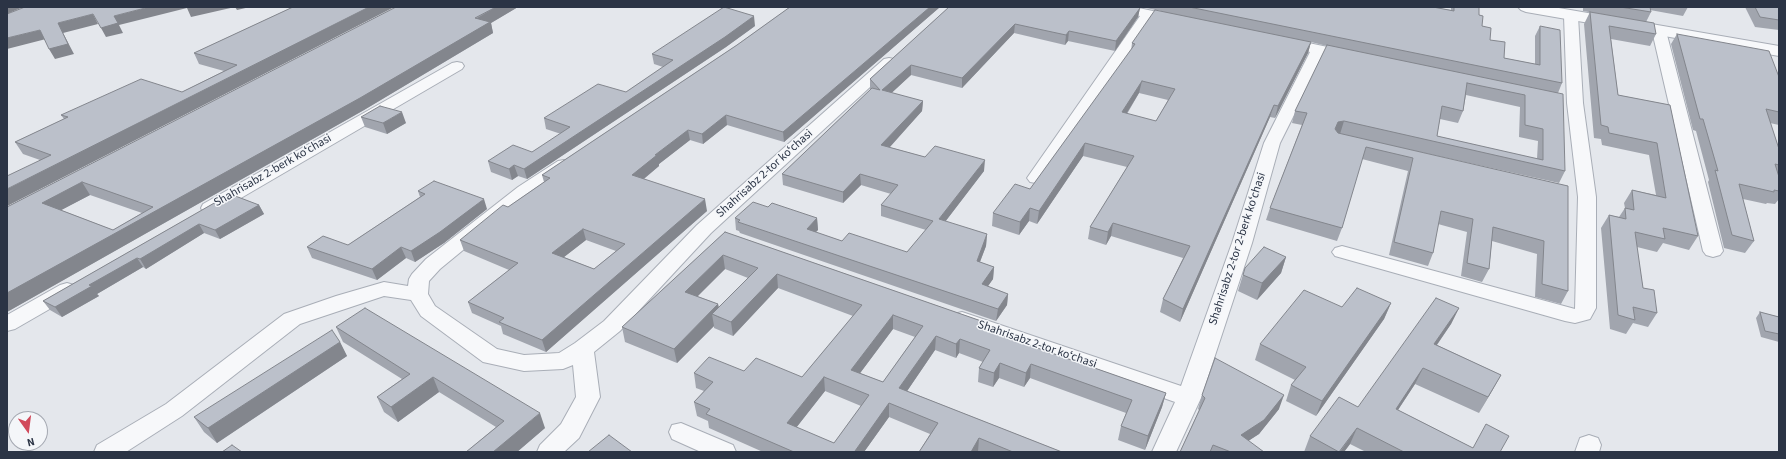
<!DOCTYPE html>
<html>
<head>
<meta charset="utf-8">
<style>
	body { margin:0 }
	#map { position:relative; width:1786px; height:459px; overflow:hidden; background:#e4e7ec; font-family:"Source Sans 3",sans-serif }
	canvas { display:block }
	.frame { position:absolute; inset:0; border:8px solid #2b3445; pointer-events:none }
	.north { position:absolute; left:8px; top:411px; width:40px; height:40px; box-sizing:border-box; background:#f4f6f9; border:1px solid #a4a8b1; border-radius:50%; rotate:166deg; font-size:11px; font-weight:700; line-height:16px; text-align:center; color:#2b3445 }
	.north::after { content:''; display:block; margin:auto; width:14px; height:18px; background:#d1495b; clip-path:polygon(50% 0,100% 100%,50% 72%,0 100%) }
</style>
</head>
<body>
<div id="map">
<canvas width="1786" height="459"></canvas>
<div class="frame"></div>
<div class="north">N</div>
</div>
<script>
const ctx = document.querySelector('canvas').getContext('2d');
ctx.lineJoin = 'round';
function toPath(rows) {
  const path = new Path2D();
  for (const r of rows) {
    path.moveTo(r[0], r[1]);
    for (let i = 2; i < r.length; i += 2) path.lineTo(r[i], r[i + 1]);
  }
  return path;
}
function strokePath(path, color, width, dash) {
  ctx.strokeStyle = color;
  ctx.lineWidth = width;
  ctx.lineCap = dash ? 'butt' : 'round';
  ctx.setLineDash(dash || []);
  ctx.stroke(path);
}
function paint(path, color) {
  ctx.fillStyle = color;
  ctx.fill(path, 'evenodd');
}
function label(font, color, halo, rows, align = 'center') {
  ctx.font = font + ' "Source Sans 3",sans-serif';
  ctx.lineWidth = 3;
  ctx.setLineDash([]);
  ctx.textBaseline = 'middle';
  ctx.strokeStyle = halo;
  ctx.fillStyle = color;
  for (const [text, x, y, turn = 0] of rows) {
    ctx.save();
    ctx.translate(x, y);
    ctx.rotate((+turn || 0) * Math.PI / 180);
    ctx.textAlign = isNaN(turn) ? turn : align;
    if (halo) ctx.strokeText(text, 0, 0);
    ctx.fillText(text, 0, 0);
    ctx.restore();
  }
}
const minor = toPath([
	[1108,7,1134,7,1181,17,1183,20,1181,23,1176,24,1152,19,1042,182,1036,183,1030,182,1027,178,1140,16,1110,10,1108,7],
	[1571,12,1576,13,1578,16,1583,103,1596,197,1596,308,1590,319,1575,323,1565,321,1335,256,1332,252,1335,248,1342,246,1575,309,1578,197,1567,103,1564,16,1566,13,1571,12],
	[1659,27,1664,28,1666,31,1723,251,1720,255,1713,257,1706,255,1703,251,1652,31,1654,28,1659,27],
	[1285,38,1356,53,1358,56,1356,59,1351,60,1324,55,1280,143,1252,243,1201,398,1176,452,1152,452,1175,402,954,324,951,319,954,314,962,312,1181,386,1232,243,1264,143,1310,52,1280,45,1278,42,1280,39,1285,38],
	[889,58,894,59,896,62,894,65,711,233,620,331,594,352,600,397,579,438,564,452,537,452,540,445,561,424,576,397,573,365,563,369,524,371,483,362,421,316,411,300,384,296,300,324,182,416,126,452,94,452,97,445,166,404,284,314,336,296,384,282,408,286,409,279,412,274,426,259,518,187,558,161,564,160,570,161,573,165,570,169,530,195,440,269,429,281,428,294,435,306,497,349,524,355,559,353,575,343,604,321,697,225,884,59,889,58],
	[457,62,462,63,464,66,462,69,217,212,210,214,203,212,201,208,203,204,452,63,457,62],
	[67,283,74,285,77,290,74,295,15,329,7,331,7,315,60,285,67,283],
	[681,423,733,445,736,452,701,452,672,439,669,432,672,425,681,423],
	[1589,435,1598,438,1601,445,1599,452,1575,452,1580,438,1589,435]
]);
const tertiary = toPath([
	[1518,7,1553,7,1779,46,1779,56,1526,12,1521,10,1518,7]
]);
const wall = toPath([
	[293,7,394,7,7,206,40,160,23,154,15,142,64,119,61,115,182,92,224,71,199,64,194,53],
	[396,7,518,7,491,23,493,33,364,110,7,312,7,207],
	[90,195,142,213,113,230,61,210],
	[790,7,940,7,784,142,727,125,703,144,690,140,659,164,659,166,644,179,707,211,546,352,503,334,501,326,472,313,468,302,509,270,464,251,460,240,508,207,544,182,542,175,737,45],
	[586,240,616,251,594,269,564,257],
	[949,7,1140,8,1138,17,1115,51,1068,41,1065,45,1014,33,962,88,911,75,891,93,923,101,922,111,889,147,925,157,984,171,945,222,987,234,986,246,980,262,994,267,993,279,988,286,1008,294,1007,305,996,321,740,233,739,231,736,230,735,218,768,207,817,218,818,230,815,232,842,241,907,252,926,230,881,216,881,205,891,194,861,185,843,203,783,185,782,174,870,90,870,79],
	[1141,7,1433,7,1451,10,1451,7,1479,7,1479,15,1482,26,1490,40,1504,58,1535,64,1535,36,1540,26,1562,83,1558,93,1565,171,1559,183,1339,134,1568,186,1568,291,1561,304,1535,297,1537,254,1492,241,1489,269,1482,282,1461,276,1467,232,1438,224,1433,253,1428,266,1389,255,1408,171,1362,159,1342,228,1337,241,1266,220,1270,208,1302,125,1292,123,1295,111,1327,46,1311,42,1308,53,1275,118,1270,117,1180,322,1160,312,1163,299,1183,258,1111,236,1106,245,1088,239,1090,227,1127,167,1083,156,1037,224,1029,221,1019,235,992,226,993,213,1030,189,1131,51,1132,43,1161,11],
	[1139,93,1168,100,1156,121,1127,114],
	[1466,95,1520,107,1519,137,1538,141,1537,159,1437,136,1440,119,1458,123,1463,111],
	[1583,7,1688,7,1683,16,1650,10,1651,12,1646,22,1583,11],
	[1745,7,1779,7,1779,30,1755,27],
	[1590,12,1656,34,1650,46,1611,39,1618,95,1670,105,1698,236,1689,250,1663,243,1657,252,1637,247,1643,288,1657,313,1648,327,1633,323,1626,334,1610,329,1601,228,1609,215,1619,217,1625,208,1624,203,1632,190,1656,195,1649,155,1602,145,1601,139,1594,138,1584,24],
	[755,26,726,47,527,179,518,176,512,180,491,172,488,161,532,152,561,134,546,129,544,118,626,92,663,67,654,64,652,54],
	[1677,34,1779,77,1779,125,1770,123,1779,149,1779,174,1778,175,1779,177,1779,199,1775,204,1767,203,1766,204,1743,199,1754,241,1745,253,1724,248,1708,182,1709,180,1696,131,1693,130,1671,44],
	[361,117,406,123,387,134,365,127],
	[418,191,487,209,444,243,415,262,406,258,377,280,312,258,307,247,348,245,420,197],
	[230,194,259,205,264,214,220,239,204,233,146,269,143,267,97,294,99,296,62,317,50,310,43,301],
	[725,232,987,323,986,330,1166,393,1162,407,1145,450,1118,440,1121,426,1126,413,1030,378,1024,387,999,378,993,387,978,382,979,368,983,362,959,353,956,358,935,350,907,391,1062,452,919,452,930,434,889,417,864,452,763,452,709,428,708,421,697,416,694,402,704,391,696,388,694,373,744,371,802,377,853,316,778,288,733,336,714,328,714,326,677,363,625,342,622,327],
	[725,269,748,278,719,307,718,304,697,296],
	[893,329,915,337,883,382,860,373],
	[825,391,861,406,834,443,796,428],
	[1286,257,1281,273,1257,300,1238,291,1245,268],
	[1391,303,1384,319,1316,416,1286,401,1291,385,1295,380,1255,360,1260,344,1342,307],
	[1459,308,1451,324,1437,345,1501,375,1479,413,1415,384,1398,410,1473,448,1500,452,1366,452,1350,444,1344,452,1304,452,1310,436,1358,407],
	[1760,312,1779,317,1779,342,1761,337,1756,318],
	[336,327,545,428,517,452,466,452,496,427,439,392,398,422,384,412,377,397,402,379,343,342],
	[340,342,347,356,217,443,204,432,194,417],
	[1202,395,1279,409,1259,434,1248,441,1264,452,1180,452,1199,410,1198,409]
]);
const shadedWall = toPath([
	[7,7,23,7,7,14],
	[149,7,235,7,191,17,187,8,119,25,123,33,106,37,101,28,114,16],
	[235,7,250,7,237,10],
	[369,7,394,7,7,206,7,189],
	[496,7,518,7,491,23,493,33,364,110,7,312,7,293],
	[930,7,940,7,784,142,783,132],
	[1140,8,1138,17,1115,51,1116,41],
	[93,14,98,24,63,33,74,54,55,59,49,49,58,23],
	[754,16,755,26,726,47,527,179,524,169],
	[1015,24,1014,33,962,88,962,78],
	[40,30,46,39,7,49,7,38],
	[1069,31,1068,41,1065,45,1066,35],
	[1311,42,1308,53,1275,118,1278,106],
	[911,65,911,75,883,101,882,90],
	[1142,81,1139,93,1120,124,1122,112],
	[923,101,922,111,882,156,881,145],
	[1274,105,1270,117,1180,322,1183,309],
	[402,112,406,123,387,134,383,123],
	[726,115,727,125,703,144,702,134],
	[1344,121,1340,134,1334,135,1335,129,1338,122],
	[688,130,690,140,659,164,659,166,635,186,632,175,655,155],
	[1085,143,1083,156,1037,224,1039,211],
	[985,160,984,171,938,231,939,219],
	[514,165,518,176,512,180,509,169],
	[860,174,861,185,843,203,843,192],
	[82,182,90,195,50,216,42,203],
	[484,199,487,209,444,243,415,262,411,251],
	[705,199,707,211,546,352,542,340],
	[259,205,264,214,220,239,215,230],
	[1030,208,1029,221,1019,235,1020,222],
	[817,218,818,230,807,241,807,229],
	[1113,223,1111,236,1106,245,1108,232],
	[199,224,204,233,146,269,140,259],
	[583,229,586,240,555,264,552,253],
	[987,234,986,246,976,272,977,261],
	[401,247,406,258,377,280,372,269],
	[723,255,725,269,688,306,685,292],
	[1286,257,1281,273,1257,300,1262,283],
	[137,258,143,267,97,294,99,296,62,317,55,307,89,285],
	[994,267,993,279,981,296,982,284],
	[777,274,778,288,733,336,731,322],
	[1008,294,1007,305,996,321,998,309],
	[1391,303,1384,319,1316,416,1322,401],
	[718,304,720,318,712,314,714,326,677,363,674,349],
	[1459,308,1451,324,1427,359,1434,344],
	[893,315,893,329,852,384,851,370],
	[987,323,986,337,983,329],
	[936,336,935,350,899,403,899,388],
	[960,339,959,353,956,358,956,344],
	[340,342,347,356,217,443,208,428],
	[1000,363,999,378,993,387,994,373],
	[1031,364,1030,378,1024,387,1026,373],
	[1423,368,1415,384,1388,425,1396,409],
	[1501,375,1492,391,1479,413,1488,397],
	[433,377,439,392,398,422,391,407],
	[824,377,825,391,788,438,787,423],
	[1166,393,1162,407,1145,450,1148,436],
	[1284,395,1279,409,1259,434,1236,449,1241,435],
	[889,403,889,417,864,452,855,452,855,451],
	[540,413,545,428,517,452,493,452],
	[1357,428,1350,444,1344,452,1340,452],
	[979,438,978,452,971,452]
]);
const building = toPath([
	[25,7,149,7,114,16,118,23,101,28,93,14,58,23,68,44,49,49,40,30,7,38,7,14,25,7],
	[293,7,369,7,7,189,7,176,51,155,15,142,68,117,61,115,141,79,182,92,237,65,194,53,293,7],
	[396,7,496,7,475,18,490,22,360,98,7,293,7,207,396,7],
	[82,182,153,207,113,230,42,203,82,182],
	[724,7,754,16,725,37,524,169,514,165,509,169,488,161,513,145,532,152,570,127,544,118,598,84,626,92,673,60,652,54,724,7],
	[790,7,930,7,783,132,726,115,702,134,688,130,655,155,657,155,632,175,705,199,542,340,499,322,504,318,468,302,518,263,460,240,503,205,508,207,550,178,542,175,737,45,790,7],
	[583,229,625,244,594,269,552,253,583,229],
	[949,7,1137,7,1140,8,1116,41,1069,31,1066,35,1015,24,962,78,911,65,882,90,923,101,881,145,925,157,935,146,985,160,939,219,987,234,977,261,994,267,982,284,1008,294,998,309,738,222,740,220,735,218,753,202,768,207,772,203,817,218,807,229,842,241,849,233,907,252,933,221,881,205,898,185,860,174,843,192,782,174,872,88,880,90,870,79,949,7],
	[1189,7,1433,7,1454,11,1454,7,1479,7,1479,15,1483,16,1482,26,1491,28,1490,40,1505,42,1504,58,1540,65,1540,26,1560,30,1562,83,1189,7],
	[1620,7,1650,7,1651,12,1620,7],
	[1755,7,1779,7,1779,20,1760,17,1755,7],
	[1155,10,1311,42,1278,106,1274,105,1183,309,1163,299,1190,246,1113,223,1108,232,1090,227,1134,156,1085,143,1039,211,1030,208,1020,222,993,213,1015,184,1030,189,1135,44,1132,43,1155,10],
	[1142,81,1175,89,1156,121,1122,112,1142,81],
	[1590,12,1654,23,1656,34,1609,26,1618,95,1670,105,1698,236,1663,228,1665,239,1635,232,1643,288,1654,290,1657,313,1633,307,1635,320,1618,315,1609,215,1626,219,1625,208,1634,210,1632,190,1666,198,1657,143,1609,133,1608,127,1601,125,1590,12],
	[1677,34,1769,51,1779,77,1779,112,1766,109,1779,149,1779,165,1775,164,1779,177,1779,191,1774,190,1774,192,1739,184,1754,241,1732,235,1715,170,1718,171,1703,119,1700,119,1677,34],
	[1327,45,1563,94,1565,171,1344,121,1338,122,1335,129,1338,133,1568,186,1568,291,1542,284,1544,241,1493,227,1489,269,1467,263,1473,219,1441,211,1433,253,1394,242,1413,158,1366,147,1342,228,1270,208,1307,113,1295,111,1327,45],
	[1467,83,1525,95,1525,125,1543,129,1543,160,1437,136,1442,106,1463,111,1467,83],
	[380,106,402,112,383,123,361,117,380,106],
	[434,181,484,199,440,232,411,251,401,247,372,269,307,247,323,236,348,245,425,194,418,191,434,181],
	[230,194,259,205,215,230,199,224,140,259,137,258,89,285,92,286,55,307,43,301,230,194],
	[725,232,987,323,983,329,1166,393,1148,436,1121,426,1132,400,1031,364,1026,373,1000,363,994,373,979,368,990,350,960,339,956,344,936,336,899,388,1062,452,1013,452,979,438,971,452,919,452,938,423,889,403,855,451,857,452,794,452,706,414,710,409,694,402,713,382,694,373,709,357,744,371,756,358,802,377,862,305,777,274,731,322,712,314,758,268,723,255,685,292,718,304,674,349,622,327,725,232],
	[893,315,923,326,883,382,851,370,893,315],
	[824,377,869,395,834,443,787,423,824,377],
	[1264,247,1286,257,1262,283,1243,275,1245,268,1264,247],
	[1357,288,1391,303,1322,401,1291,385,1306,367,1260,344,1304,290,1342,307,1357,288],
	[1436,298,1459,308,1434,344,1501,375,1488,397,1423,368,1396,409,1473,448,1486,424,1509,436,1500,452,1404,452,1357,428,1339,452,1310,436,1339,397,1358,407,1436,298],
	[365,308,540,413,493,452,466,452,504,421,433,377,391,407,377,397,410,374,336,327,365,308],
	[1760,312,1779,317,1779,334,1765,331,1760,312],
	[332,330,340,342,208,428,194,417,332,330],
	[1215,358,1284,395,1264,420,1241,435,1264,452,1231,452,1213,445,1210,452,1180,452,1205,398,1202,395,1215,358],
	[609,435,632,452,588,452,609,435],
	[232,445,242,452,222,452,232,445]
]);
const streetNames = [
	["Shahrisabz 2-berk koʻchasi",273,171,-30],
	["Shahrisabz 2-tor koʻchasi",765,174,-42],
	["Shahrisabz 2-tor 2-berk koʻchasi",1238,249,-72],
	["Shahrisabz 2-tor koʻchasi",1037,345,19]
];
strokePath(minor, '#a9aeb7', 2);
strokePath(tertiary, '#a9aeb7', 2);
paint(minor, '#f7f8fa');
paint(tertiary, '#f7f8fa');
paint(wall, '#a1a5ae');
paint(shadedWall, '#83868d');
paint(building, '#bbc0ca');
strokePath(building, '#83868d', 1);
label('12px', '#2b3445', '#f4f6f9', streetNames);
</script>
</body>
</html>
